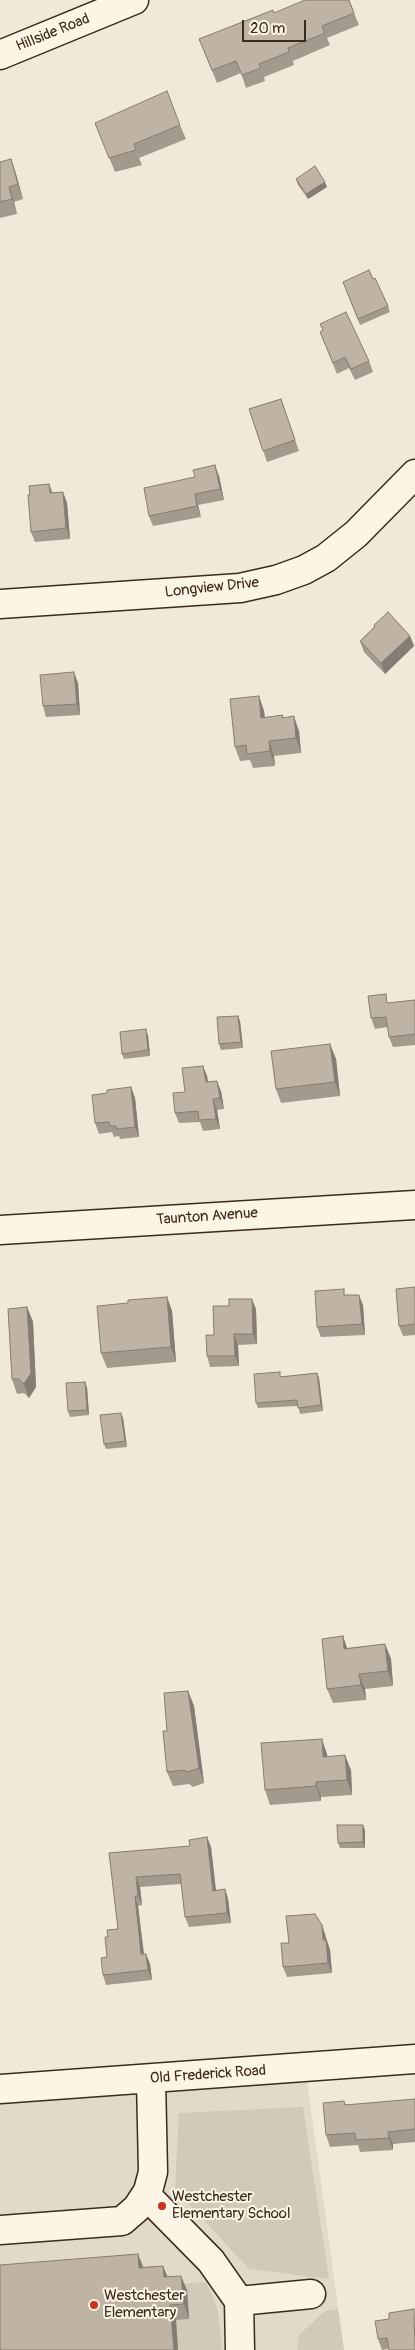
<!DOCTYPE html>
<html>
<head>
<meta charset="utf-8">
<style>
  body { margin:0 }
  #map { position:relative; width:415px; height:2350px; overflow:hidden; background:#f0e9d9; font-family:Pangolin,sans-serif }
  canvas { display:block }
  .scale { position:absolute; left:242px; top:20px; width:64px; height:22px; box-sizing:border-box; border:2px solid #3b2a1e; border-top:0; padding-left:6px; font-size:15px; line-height:18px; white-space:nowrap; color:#3b2a1e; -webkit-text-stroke:4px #fcf5e5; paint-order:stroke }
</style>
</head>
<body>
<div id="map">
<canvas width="415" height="2350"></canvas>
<div class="scale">20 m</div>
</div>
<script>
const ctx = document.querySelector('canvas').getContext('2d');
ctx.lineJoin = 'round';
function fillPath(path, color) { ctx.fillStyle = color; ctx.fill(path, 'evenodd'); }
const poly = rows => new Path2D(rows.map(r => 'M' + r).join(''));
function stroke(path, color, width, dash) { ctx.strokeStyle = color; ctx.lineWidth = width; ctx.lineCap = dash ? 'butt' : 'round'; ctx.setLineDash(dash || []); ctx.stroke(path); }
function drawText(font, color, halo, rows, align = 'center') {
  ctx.font = font + ' Pangolin,sans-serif'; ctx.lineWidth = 4; ctx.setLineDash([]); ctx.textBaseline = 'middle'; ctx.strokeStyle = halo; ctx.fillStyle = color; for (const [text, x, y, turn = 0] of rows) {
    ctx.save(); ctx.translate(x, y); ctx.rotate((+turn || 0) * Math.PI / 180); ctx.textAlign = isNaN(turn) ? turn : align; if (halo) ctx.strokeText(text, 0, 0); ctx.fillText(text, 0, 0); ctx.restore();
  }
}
const built = poly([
  [307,2081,344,2350,0,2350,0,2104]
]);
const green = poly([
  [303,2107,329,2279,249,2269,175,2189,179,2113],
  [206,2282,218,2310,222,2350,178,2350,176,2320,189,2319,178,2284],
  [338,2309,344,2350,297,2350,299,2335,325,2311]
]);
const minor = poly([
  [0,55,134,0],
  [0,604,240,588,276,580,304,570,326,558,356,534,415,474],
  [0,1230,415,1205],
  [0,2089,415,2059],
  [146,2195,211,2261,239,2301,240,2350],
  [0,2230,122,2221,137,2208,148,2191,153,2172,151,2079],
  [239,2301,311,2294]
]);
const wall = poly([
  [274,13,354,13,359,25,327,38,330,45,293,61,294,65,264,77,265,81,246,88,241,73,217,83,199,39],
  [95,123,180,125,186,139,139,158,142,165,115,172],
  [11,159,16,174,23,199,14,202,17,214,0,218,0,162],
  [296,179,327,187,308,199,298,185],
  [373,279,388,306,390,312,360,325,343,282],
  [320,324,369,361,373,372,355,380,349,368,337,374,320,332,323,330],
  [281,399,299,451,267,462,249,409],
  [219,476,224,500,198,505,201,517,153,526,149,516],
  [49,484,53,493,63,492,67,503,70,539,35,542,31,532,30,495],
  [374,625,410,636,414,646,385,674,364,652,360,641,374,627],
  [78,683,80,715,46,717,43,706],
  [259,696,264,711,265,717,283,717,299,731,301,753,274,756,275,766,253,768,250,760,240,761,235,747],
  [415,1000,415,1045,393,1047,389,1037,388,1027,375,1029,371,1018],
  [238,1016,240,1021,243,1048,221,1050,219,1044],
  [148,1035,150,1056,124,1059,122,1054],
  [330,1044,336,1059,340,1096,281,1103,276,1089],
  [203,1066,207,1076,208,1082,221,1091,224,1109,217,1110,220,1129,203,1131,200,1122,179,1123,175,1113,185,1092],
  [131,1087,135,1098,139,1137,120,1139,119,1136,114,1137,112,1132,99,1134,95,1123,107,1093],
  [415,1287,415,1335,403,1336,399,1326],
  [346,1295,363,1305,365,1335,321,1337,317,1327],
  [167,1297,172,1311,176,1362,107,1368,101,1353,128,1303],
  [27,1307,33,1322,36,1387,29,1398,24,1393,17,1394,12,1379],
  [256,1309,257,1344,238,1345,239,1366,210,1367,207,1356,214,1335],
  [317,1373,319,1378,323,1411,300,1414,298,1406,258,1408,256,1403,281,1377],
  [87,1387,89,1415,70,1417,68,1411],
  [123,1418,127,1447,106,1449,104,1444],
  [343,1636,347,1648,385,1644,391,1659,393,1686,365,1689,366,1700,333,1703,327,1689],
  [188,1691,194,1706,204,1783,193,1787,189,1784,173,1786,167,1772,167,1731],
  [327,1754,327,1756,351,1770,352,1795,321,1797,321,1801,270,1805,265,1790],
  [365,1830,365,1848,340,1848,338,1843],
  [207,1837,211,1847,216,1890,225,1889,228,1899,231,1923,189,1927,185,1917,181,1884,140,1887,142,1905,138,1906,144,1954,146,1954,150,1964,152,1980,106,1985,103,1975,107,1957,108,1937,118,1929,109,1853,190,1846],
  [322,1925,330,1950,332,1973,287,1977,283,1967,289,1943],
  [415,2099,415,2142,393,2144,393,2150,360,2152,358,2145,330,2147,326,2135,344,2101,346,2105],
  [138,2254,143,2267,163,2266,167,2277,187,2290,189,2319,176,2320,178,2350,0,2350],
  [389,2319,388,2349,382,2350,378,2339]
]);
const shadedWall = poly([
  [11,159,16,174,23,199,18,184],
  [325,182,327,187,308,199,306,194],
  [9,187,14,202,17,214,12,199],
  [215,465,219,476,224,500,220,489],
  [63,492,67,503,70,539,66,528],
  [195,494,198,505,201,517,197,506],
  [410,636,414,646,385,674,381,663],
  [74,672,78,683,80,715,77,704],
  [259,696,264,711,266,732,261,718],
  [294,716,299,731,301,753,296,738],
  [269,741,274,756,275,766,270,751],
  [238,1016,240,1021,243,1048,241,1042],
  [146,1029,148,1035,150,1056,148,1050],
  [330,1044,336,1059,340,1096,335,1082],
  [203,1066,207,1076,210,1093,206,1082],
  [217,1081,221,1091,224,1109,220,1098],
  [131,1087,135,1098,139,1137,135,1127],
  [213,1099,217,1110,220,1129,216,1119],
  [359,1295,363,1305,365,1335,362,1324],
  [167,1297,172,1311,176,1362,171,1347],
  [252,1299,256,1309,257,1344,253,1334],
  [27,1307,33,1322,36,1387,29,1398,24,1384],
  [234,1334,238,1345,239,1366,235,1356],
  [317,1373,319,1378,323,1411,321,1405],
  [85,1382,87,1387,89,1415,87,1410],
  [121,1413,123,1418,127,1447,125,1441],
  [343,1636,348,1651,344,1649],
  [385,1644,391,1659,393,1686,388,1671],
  [359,1674,365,1689,366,1700,361,1685],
  [188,1691,194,1706,204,1783,199,1768],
  [322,1739,327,1754,328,1771,323,1757],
  [345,1755,351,1770,352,1795,347,1780],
  [316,1782,321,1797,321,1801,316,1786],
  [363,1825,365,1830,365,1848,363,1842],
  [207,1837,211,1847,217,1901,213,1891],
  [136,1877,140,1887,142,1905,138,1896],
  [225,1889,228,1899,231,1923,227,1913],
  [135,1896,138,1906,145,1964,141,1954],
  [322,1925,330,1950,332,1973,328,1963,323,1940],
  [146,1954,150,1964,152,1980,148,1970],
  [388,2132,393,2144,393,2150,389,2138],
  [138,2254,144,2269,139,2268],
  [163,2266,169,2280,164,2277],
  [181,2276,187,2290,189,2319,184,2304],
  [170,2305,176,2320,178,2350,174,2350]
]);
const building = poly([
  [305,0,349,0,354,13,322,26,325,33,288,48,289,52,259,64,261,68,242,75,236,61,212,70,199,39,273,10,274,13,305,0],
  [167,91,180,125,134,144,136,150,109,158,95,123,167,91],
  [11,159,18,184,9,187,12,199,0,202,0,162,11,159],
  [315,166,325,182,306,194,296,179,315,166],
  [369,270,373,279,375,278,388,306,358,319,343,282,369,270],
  [346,312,369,361,351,369,345,357,333,363,320,332,323,330,320,324,346,312],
  [281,399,295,440,263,451,249,409,281,399],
  [215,465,220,489,195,494,197,506,149,516,144,488,195,477,193,470,215,465],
  [49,484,50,493,63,492,66,528,31,532,28,495,30,495,29,486,49,484],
  [388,612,410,636,381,663,360,641,375,627,374,625,388,612],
  [74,672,77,704,43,706,40,675,74,672],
  [259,696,261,718,283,715,282,718,294,716,296,738,269,741,270,751,247,754,246,745,235,747,230,699,259,696],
  [386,994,387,1003,415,1000,415,1034,389,1037,386,1017,371,1018,368,996,386,994],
  [238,1016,241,1042,219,1044,217,1017,238,1016],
  [146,1029,148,1050,122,1054,120,1032,146,1029],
  [330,1044,335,1082,276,1089,271,1051,330,1044],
  [203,1066,206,1082,217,1081,220,1098,213,1099,216,1119,199,1120,198,1111,175,1113,173,1093,185,1092,182,1068,203,1066],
  [131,1087,135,1127,116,1129,116,1126,110,1126,109,1122,95,1123,92,1095,107,1093,107,1090,131,1087],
  [415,1287,415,1324,399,1326,396,1289,415,1287],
  [344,1289,344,1295,359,1295,362,1324,317,1327,315,1291,344,1289],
  [167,1297,171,1347,101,1353,97,1306,128,1303,128,1300,167,1297],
  [229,1299,252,1299,253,1334,234,1334,235,1356,207,1356,206,1335,214,1335,213,1306,229,1306,229,1299],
  [27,1307,31,1373,24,1384,19,1379,12,1379,8,1309,27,1307],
  [280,1372,280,1377,317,1373,321,1405,298,1408,297,1400,256,1403,254,1374,280,1372],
  [85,1382,87,1410,68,1411,66,1383,85,1382],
  [121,1413,125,1441,104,1444,100,1415,121,1413],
  [343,1636,344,1649,385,1644,388,1671,359,1674,361,1685,327,1689,322,1639,343,1636],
  [188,1691,199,1768,188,1772,184,1770,167,1772,163,1731,167,1731,164,1693,188,1691],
  [322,1739,323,1757,345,1755,347,1780,316,1782,316,1786,265,1790,261,1743,322,1739],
  [337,1825,363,1825,363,1842,338,1843,337,1825],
  [207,1837,213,1891,225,1889,227,1913,185,1917,180,1874,136,1877,138,1896,135,1896,141,1954,146,1954,148,1970,103,1975,101,1958,107,1957,105,1937,108,1937,107,1930,118,1929,109,1853,190,1846,189,1840,207,1837],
  [315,1914,322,1925,323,1940,326,1940,328,1963,283,1967,281,1943,289,1943,286,1916,315,1914],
  [415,2099,415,2129,388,2132,389,2138,356,2140,355,2133,326,2135,323,2103,344,2101,345,2105,415,2099],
  [138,2254,139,2268,163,2266,164,2277,181,2276,184,2304,170,2305,174,2350,0,2350,0,2265,138,2254],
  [414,2309,415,2350,389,2350,387,2338,378,2339,375,2321,389,2319,389,2313,414,2309]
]);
const markers = [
  [162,2206,5,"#c8321e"],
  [94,2305,5,"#c8321e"]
];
const streetNames = [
  ["Hillside Road",53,33,-22],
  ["Longview Drive",212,588,-6],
  ["Taunton Avenue",207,1217,-4],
  ["Old Frederick Road",208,2075,-4]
];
const poiNames = [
  ["Westchester",172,2197],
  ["Elementary School",172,2214],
  ["Westchester",104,2296],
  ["Elementary",104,2313]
];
fillPath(built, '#e1d9c9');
fillPath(green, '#d2c9ba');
stroke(minor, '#3b2a1e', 31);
stroke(minor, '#fcf5e5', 28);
fillPath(wall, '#a39a8d');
fillPath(shadedWall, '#857d73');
fillPath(building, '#beb3a4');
stroke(building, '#857d73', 1);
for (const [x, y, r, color] of markers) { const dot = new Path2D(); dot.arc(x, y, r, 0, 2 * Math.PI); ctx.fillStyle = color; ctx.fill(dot); stroke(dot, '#fcf5e5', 2); }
drawText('15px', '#3b2a1e', '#fcf5e5', streetNames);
drawText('15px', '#3b2a1e', '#fcf5e5', poiNames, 'left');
</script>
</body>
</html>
